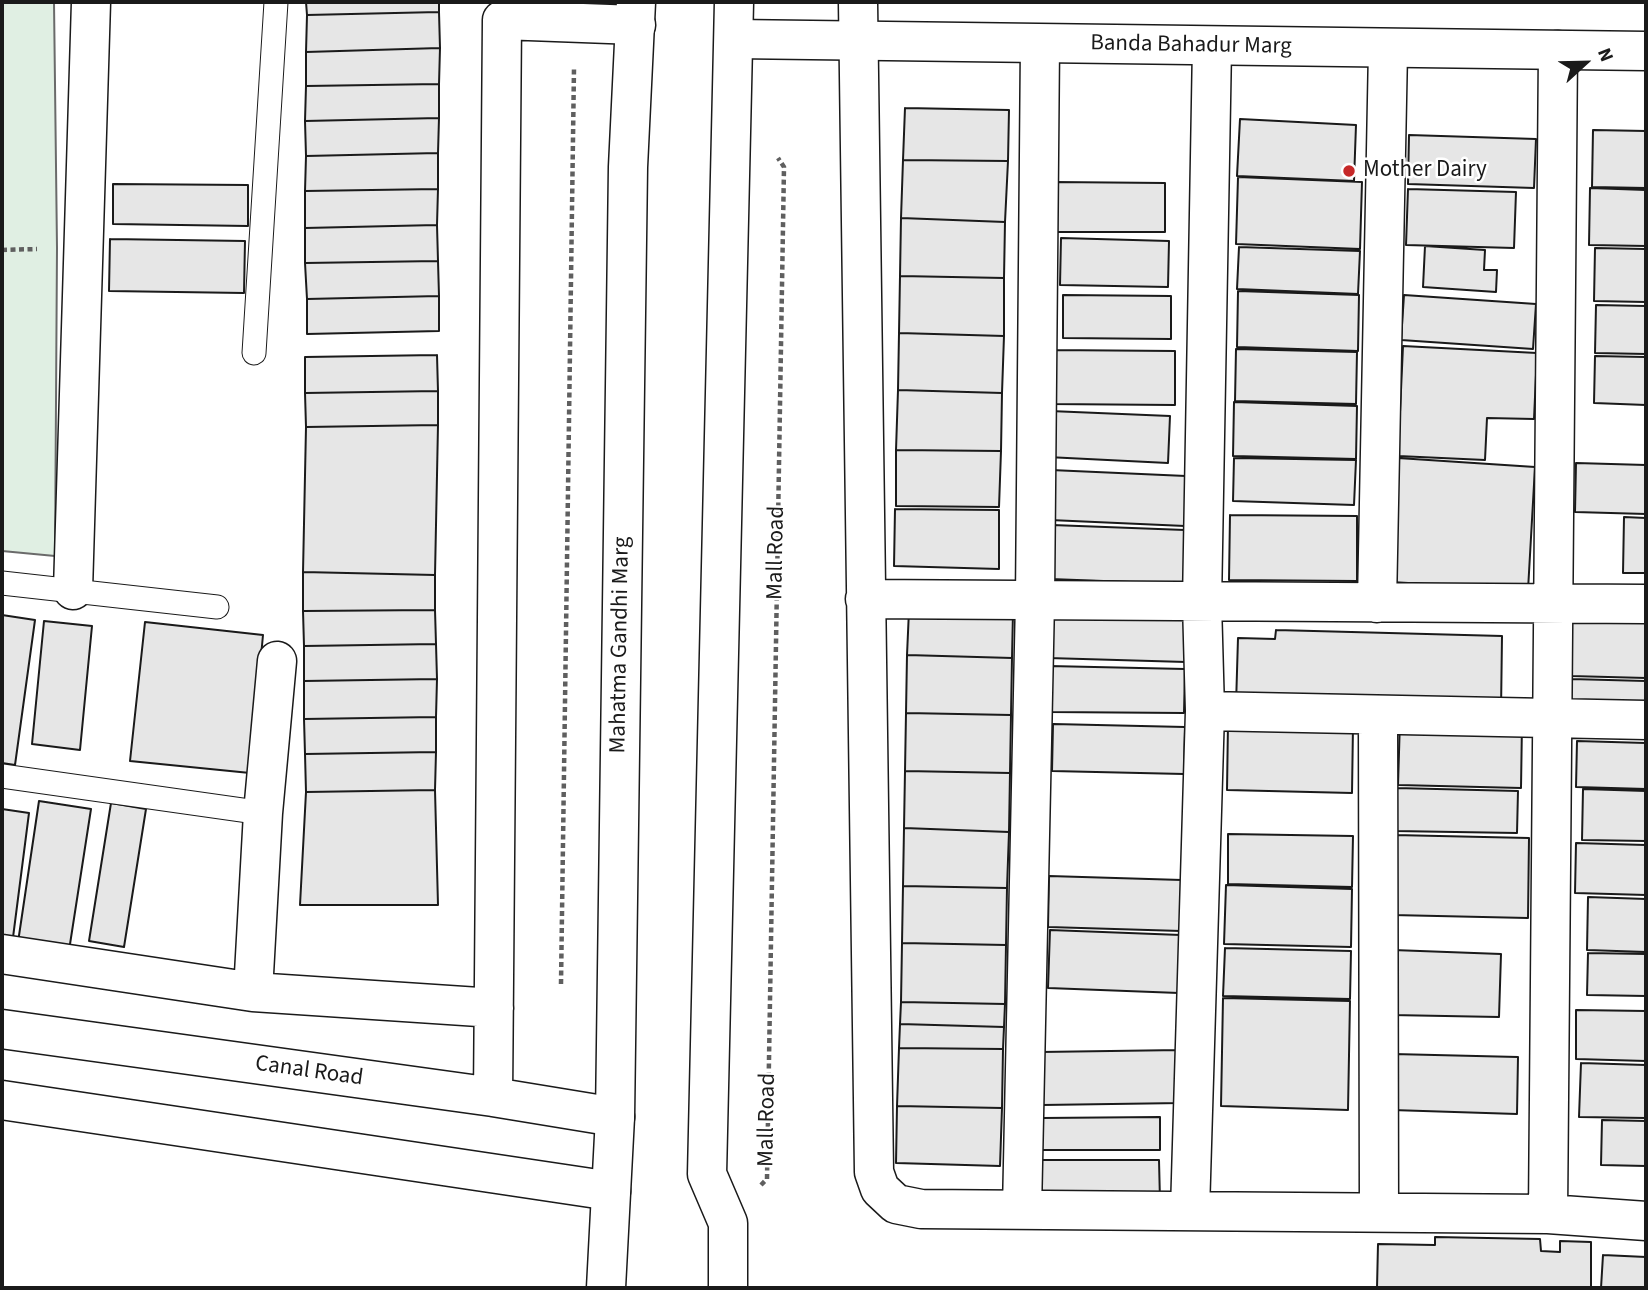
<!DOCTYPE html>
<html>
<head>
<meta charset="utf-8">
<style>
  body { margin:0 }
  #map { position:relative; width:1648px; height:1290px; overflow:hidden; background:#fff; font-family:"Source Sans 3",sans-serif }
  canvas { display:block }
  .frame { position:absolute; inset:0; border:4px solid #1a1a1a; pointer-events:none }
  .north { position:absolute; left:1550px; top:28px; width:70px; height:70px; -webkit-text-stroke:5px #fff; paint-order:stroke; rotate:68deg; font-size:19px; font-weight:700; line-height:28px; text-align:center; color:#1a1a1a }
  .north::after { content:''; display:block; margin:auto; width:24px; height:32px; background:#1a1a1a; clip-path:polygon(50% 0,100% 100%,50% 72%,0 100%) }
</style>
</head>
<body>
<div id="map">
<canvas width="1648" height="1290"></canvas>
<div class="frame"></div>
<div class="north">N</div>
</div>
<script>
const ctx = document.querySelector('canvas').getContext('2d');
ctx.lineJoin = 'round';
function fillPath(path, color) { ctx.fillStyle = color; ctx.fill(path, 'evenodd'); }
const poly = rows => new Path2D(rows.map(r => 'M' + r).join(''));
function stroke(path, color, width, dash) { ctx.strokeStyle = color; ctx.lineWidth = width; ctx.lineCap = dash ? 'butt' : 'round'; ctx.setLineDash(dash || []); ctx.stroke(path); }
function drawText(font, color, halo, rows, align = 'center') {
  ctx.font = font + ' "Source Sans 3",sans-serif'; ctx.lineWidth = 5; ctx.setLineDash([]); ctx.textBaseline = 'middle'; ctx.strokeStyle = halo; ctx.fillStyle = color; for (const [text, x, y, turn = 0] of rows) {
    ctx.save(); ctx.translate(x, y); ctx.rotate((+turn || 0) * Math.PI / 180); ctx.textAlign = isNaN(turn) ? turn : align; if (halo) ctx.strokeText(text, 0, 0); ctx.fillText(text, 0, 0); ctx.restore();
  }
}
const green = poly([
  [2,2,54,2,57,248,55,556,2,551,2,2]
]);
const building = poly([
  [306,2,439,2,439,12,307,15,306,2],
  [439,12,440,48,306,52,307,15,439,12],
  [440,48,439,84,306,86,306,52,440,48],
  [439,84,439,118,305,121,306,86,439,84],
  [905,108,1009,110,1008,161,903,160,905,108],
  [439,118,438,153,306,156,305,121,439,118],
  [1240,119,1356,125,1354,181,1237,176,1240,119],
  [1593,130,1646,131,1646,188,1592,187,1593,130],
  [1409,135,1536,139,1534,188,1408,184,1409,135],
  [438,153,438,189,305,191,306,156,438,153],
  [903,160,1008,161,1005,222,901,218,903,160],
  [1238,177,1362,182,1360,249,1236,244,1238,177],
  [1054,182,1165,183,1165,232,1054,232,1054,182],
  [113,184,248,185,248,226,113,224,113,184],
  [1590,188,1646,190,1646,246,1589,245,1590,188],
  [438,189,437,225,305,228,305,191,438,189],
  [1408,189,1516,192,1514,248,1406,245,1408,189],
  [901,218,1005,222,1004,278,900,276,901,218],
  [437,225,438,261,305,263,305,228,437,225],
  [1061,238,1169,241,1168,287,1060,285,1061,238],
  [110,239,245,241,244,293,109,291,110,239],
  [1425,246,1485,250,1484,270,1497,270,1496,292,1423,287,1425,246],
  [1239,247,1360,251,1358,294,1237,289,1239,247],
  [1595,248,1646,249,1646,302,1594,301,1595,248],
  [438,261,439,296,307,299,305,263,438,261],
  [900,276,1004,278,1004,336,899,333,900,276],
  [1238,291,1359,295,1358,351,1237,347,1238,291],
  [1063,295,1171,296,1171,339,1063,338,1063,295],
  [1404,295,1536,304,1533,349,1401,340,1404,295],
  [439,296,439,331,307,334,307,299,439,296],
  [1596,305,1646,306,1646,354,1595,353,1596,305],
  [899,333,1004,336,1002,393,898,390,899,333],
  [1403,346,1537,353,1534,419,1487,418,1485,460,1398,456,1403,346],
  [1236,349,1357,352,1356,404,1235,401,1236,349],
  [1049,350,1175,351,1175,405,1048,404,1049,350],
  [437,355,438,391,305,393,305,357,437,355],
  [1595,356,1646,357,1646,405,1594,403,1595,356],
  [898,390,1002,393,1001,451,896,450,898,390],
  [438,391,438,425,306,427,305,393,438,391],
  [1234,402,1357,406,1356,459,1233,456,1234,402],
  [1050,411,1170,416,1168,463,1047,457,1050,411],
  [438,425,435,575,303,572,306,427,438,425],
  [896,450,1001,451,999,507,896,506,896,450],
  [1234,458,1356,460,1354,505,1233,501,1234,458],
  [1398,458,1535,467,1528,590,1391,582,1398,458],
  [1576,463,1646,465,1646,514,1575,512,1576,463],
  [1051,470,1186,476,1185,526,1050,520,1051,470],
  [895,509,999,510,999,569,894,566,895,509],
  [1230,515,1357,516,1357,581,1229,580,1230,515],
  [1624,517,1646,518,1646,573,1623,573,1624,517],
  [1052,525,1185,530,1184,584,1050,579,1052,525],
  [303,572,435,575,435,610,303,611,303,572],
  [1050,607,1184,613,1186,662,1048,658,1050,607],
  [435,610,436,644,304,646,303,611,435,610],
  [909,610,1013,612,1012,658,907,655,909,610],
  [2,615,35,620,15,765,2,763,2,615],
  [44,621,92,626,80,750,32,744,44,621],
  [1571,621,1646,623,1646,678,1570,676,1571,621],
  [145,622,263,635,250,773,130,761,145,622],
  [1276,630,1502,636,1501,711,1236,705,1238,638,1275,639,1276,630],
  [436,644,437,679,304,681,304,646,436,644],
  [907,655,1012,658,1011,715,906,713,907,655],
  [1049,666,1185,669,1184,713,1049,712,1049,666],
  [437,679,436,717,304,719,304,681,437,679],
  [1571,679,1646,681,1646,716,1570,714,1571,679],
  [906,713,1011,715,1010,773,905,771,906,713],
  [436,717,436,752,305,754,304,719,436,717],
  [1400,720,1522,723,1521,788,1398,785,1400,720],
  [1228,723,1353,726,1352,793,1227,790,1228,723],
  [1053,724,1185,727,1184,774,1052,771,1053,724],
  [1577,741,1646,743,1646,789,1576,787,1577,741],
  [436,752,435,790,306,792,305,754,436,752],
  [905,771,1010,773,1009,832,904,828,905,771],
  [1396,788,1518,791,1517,833,1394,831,1396,788],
  [1583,789,1646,791,1646,841,1582,840,1583,789],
  [435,790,438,905,300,905,306,792,435,790],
  [39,801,91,809,68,957,17,949,39,801],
  [111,803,146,809,124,947,89,941,111,803],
  [2,809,29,813,11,953,2,951,2,809],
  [904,828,1009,832,1007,888,903,886,904,828],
  [1228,834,1353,836,1352,887,1228,884,1228,834],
  [1394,835,1529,838,1528,918,1392,915,1394,835],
  [1576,843,1646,845,1646,895,1575,893,1576,843],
  [1049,876,1182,880,1181,931,1048,927,1049,876],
  [1226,885,1352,889,1351,947,1224,944,1226,885],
  [903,886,1007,888,1006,945,902,943,903,886],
  [1588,897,1646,899,1646,952,1587,950,1588,897],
  [1050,930,1181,935,1179,993,1048,988,1050,930],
  [902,943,1006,945,1005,1004,901,1002,902,943],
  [1225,948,1351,951,1350,999,1223,996,1225,948],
  [1393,950,1501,954,1499,1017,1391,1015,1393,950],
  [1588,953,1646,954,1646,996,1587,995,1588,953],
  [1223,998,1350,1001,1348,1110,1221,1106,1223,998],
  [901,1002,1005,1004,1004,1027,900,1024,901,1002],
  [1576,1010,1646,1011,1646,1061,1576,1059,1576,1010],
  [900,1024,1004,1027,1003,1049,899,1048,900,1024],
  [899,1048,1003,1049,1002,1108,897,1106,899,1048],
  [1181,1050,1182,1103,1042,1105,1040,1052,1181,1050],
  [1393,1054,1518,1057,1517,1114,1392,1110,1393,1054],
  [1581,1063,1646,1065,1646,1118,1579,1117,1581,1063],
  [897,1106,1002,1108,1000,1166,896,1163,897,1106],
  [1160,1117,1160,1150,1042,1150,1042,1118,1160,1117],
  [1602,1120,1646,1121,1646,1166,1601,1165,1602,1120],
  [1040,1160,1159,1160,1160,1201,1040,1202,1040,1160],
  [1435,1237,1540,1239,1541,1251,1560,1252,1560,1241,1591,1242,1591,1288,1377,1288,1378,1244,1435,1245,1435,1237],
  [1603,1255,1646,1257,1646,1288,1601,1288,1603,1255]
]);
const path = poly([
  [2,250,37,249],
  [561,984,574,68],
  [761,1185,767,1179,784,167,778,158]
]);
const lane = poly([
  [254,353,276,2],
  [2,583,217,607],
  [2,776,263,813]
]);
const street = poly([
  [858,2,874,1172,880,1189,896,1204,921,1209,1548,1214,1646,1221],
  [73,590,91,2],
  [865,599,1646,604],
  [1377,603,1388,50],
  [1205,711,1646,720],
  [1378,715,1379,1212],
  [2,954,253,992,494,1008],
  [253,992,263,813,277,661],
  [2,1029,493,1097,615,1117],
  [493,1097,502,20,636,25],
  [2,1100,611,1191],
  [1022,1210,1035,600,1040,44],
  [1190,1211,1205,711,1202,603,1212,46],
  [1548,1214,1558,50]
]);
const secondary = poly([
  [735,39,1646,51]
]);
const primary = poly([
  [606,1288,615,1117,628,167,636,2],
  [728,1288,728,1223,707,1174,734,2]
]);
const markers = [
  [1349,171,7,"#c62828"]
];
const streetNames = [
  ["Banda Bahadur Marg",1191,46,1],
  ["Mall Road",777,553,-89],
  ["Mahatma Gandhi Marg",621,645,-89],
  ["Canal Road",309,1072,8],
  ["Mall Road",768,1120,-89]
];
const poiNames = [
  ["Mother Dairy",1363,171]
];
fillPath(green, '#e0efe3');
stroke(green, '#6a6a6a', 2);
fillPath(building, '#e6e6e6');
stroke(building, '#1a1a1a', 2);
stroke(lane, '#1a1a1a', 25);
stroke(street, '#1a1a1a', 41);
stroke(secondary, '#1a1a1a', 41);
stroke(primary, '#1a1a1a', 41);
stroke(path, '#5f5f5f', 4.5, [5, 3.5]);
stroke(lane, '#fff', 23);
stroke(street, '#fff', 38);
stroke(secondary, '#fff', 38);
stroke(primary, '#fff', 38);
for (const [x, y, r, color] of markers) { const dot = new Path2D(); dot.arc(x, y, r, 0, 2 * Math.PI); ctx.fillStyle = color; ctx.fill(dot); stroke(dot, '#fff', 2.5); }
drawText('23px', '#1a1a1a', '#fff', streetNames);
drawText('23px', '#1a1a1a', '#fff', poiNames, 'left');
</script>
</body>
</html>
